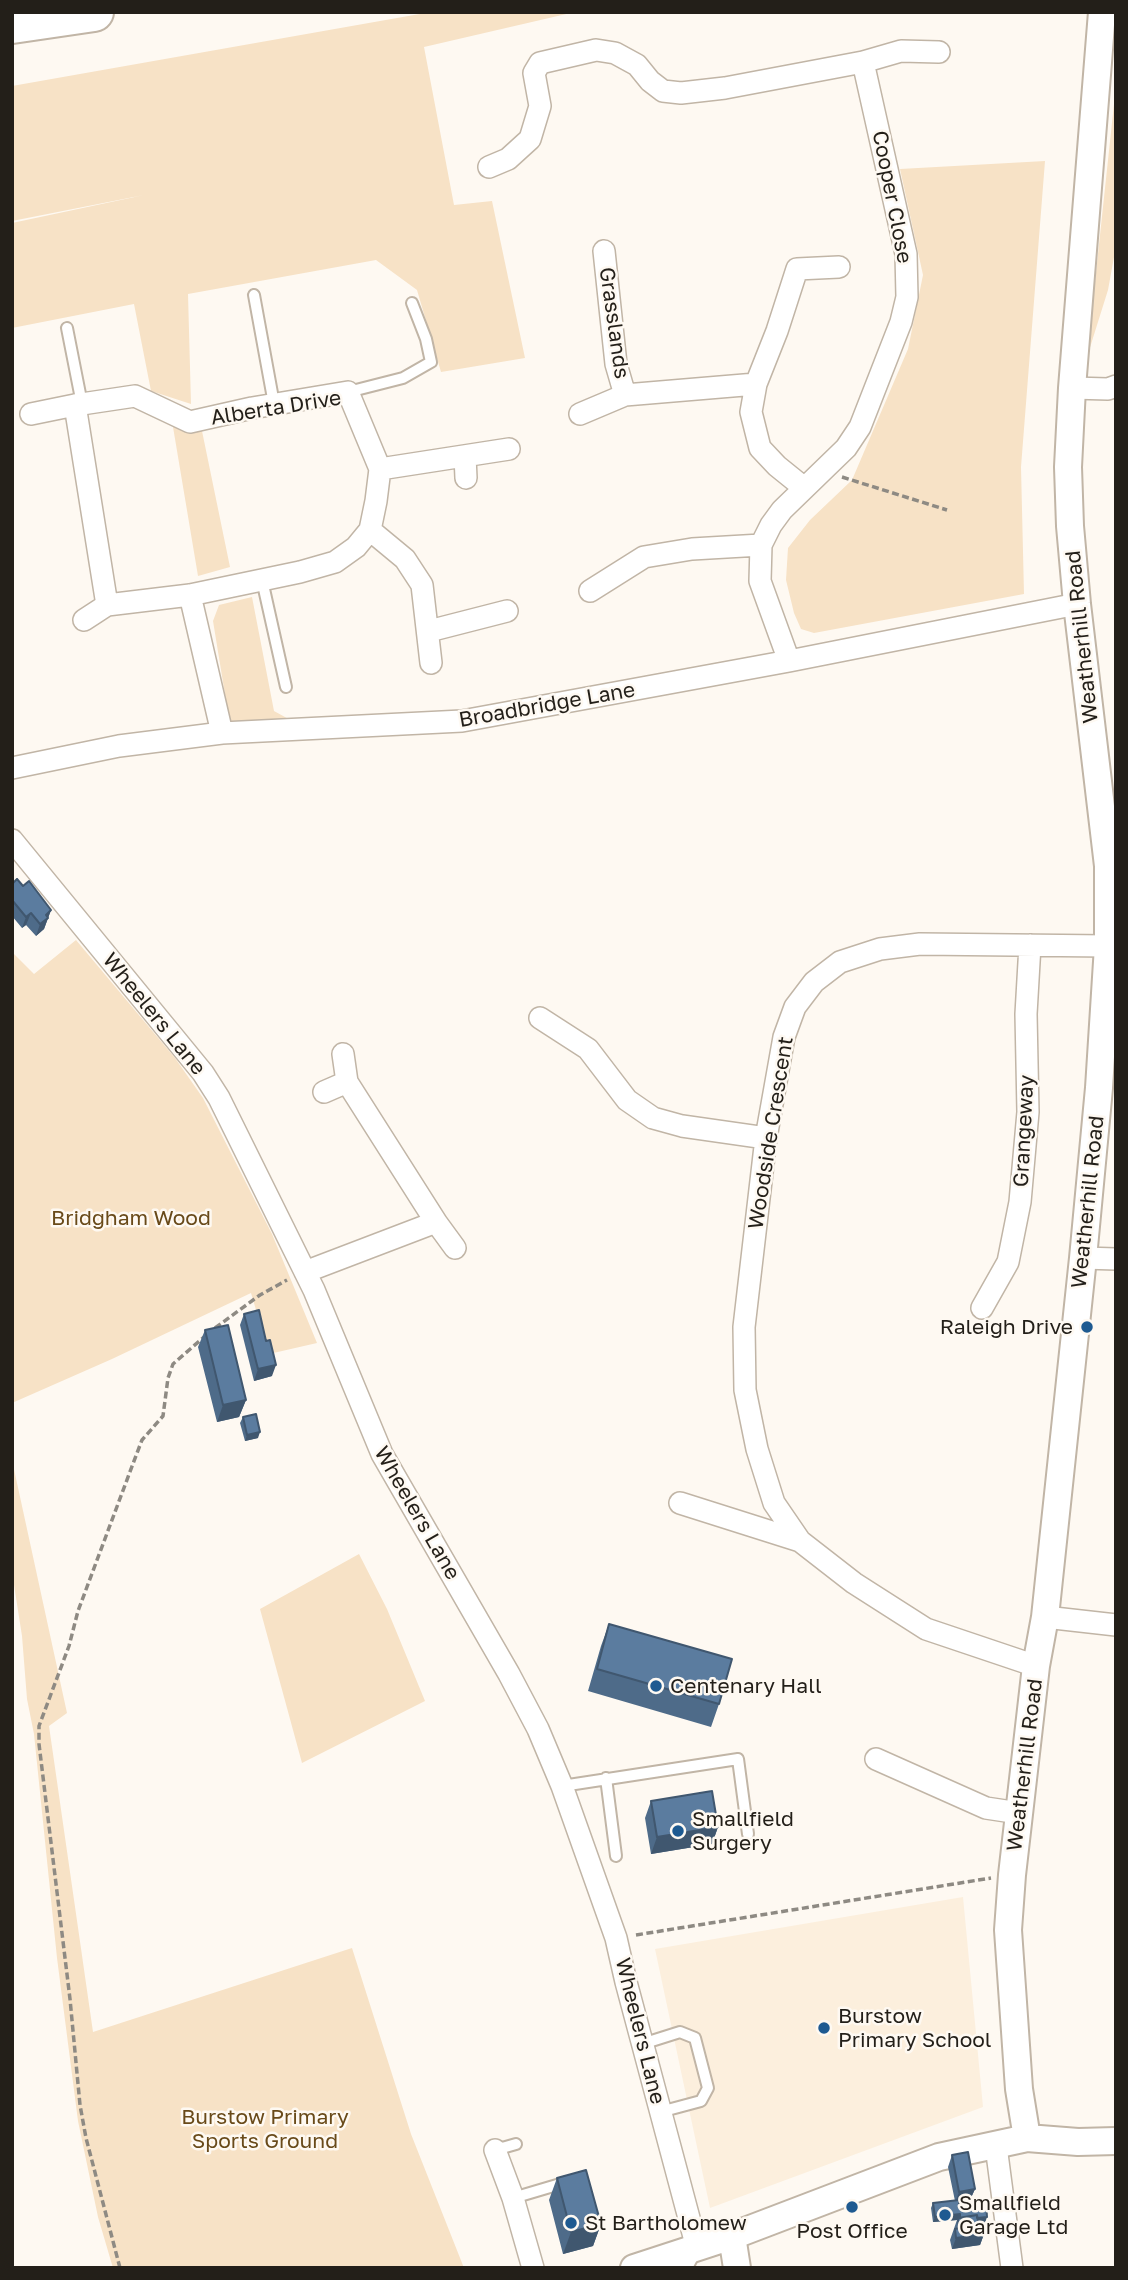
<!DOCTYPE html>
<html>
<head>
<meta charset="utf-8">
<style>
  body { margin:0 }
  #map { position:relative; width:1128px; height:2280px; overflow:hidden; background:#fef9f2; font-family:"Golos Text",sans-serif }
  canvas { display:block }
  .frame { position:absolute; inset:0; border:14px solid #231f19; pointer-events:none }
</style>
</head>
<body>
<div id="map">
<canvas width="1128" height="2280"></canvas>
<div class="frame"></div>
</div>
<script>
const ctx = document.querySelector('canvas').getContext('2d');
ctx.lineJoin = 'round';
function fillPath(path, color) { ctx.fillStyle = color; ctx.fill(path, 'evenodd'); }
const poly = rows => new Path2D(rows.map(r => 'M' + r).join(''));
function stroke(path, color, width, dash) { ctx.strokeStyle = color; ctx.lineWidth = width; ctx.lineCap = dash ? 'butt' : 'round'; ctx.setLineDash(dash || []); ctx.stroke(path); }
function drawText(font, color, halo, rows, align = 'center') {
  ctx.font = font + ' "Golos Text",sans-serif'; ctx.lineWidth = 5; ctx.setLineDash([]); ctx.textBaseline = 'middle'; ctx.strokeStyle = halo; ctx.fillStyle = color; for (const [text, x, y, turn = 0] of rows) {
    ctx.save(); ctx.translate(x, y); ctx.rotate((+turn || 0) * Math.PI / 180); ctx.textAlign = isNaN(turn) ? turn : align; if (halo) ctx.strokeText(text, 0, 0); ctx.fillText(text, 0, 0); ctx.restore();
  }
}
const built = poly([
  [963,1897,983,2107,710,2208,655,1949]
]);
const green = poly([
  [431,12,575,12,424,47,454,205,492,201,525,358,441,372,417,290,376,260,188,294,191,404,151,391,134,304,12,328,12,223,144,195,12,221,12,86],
  [1116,85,1116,246,1108,290,1087,357],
  [1045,161,1021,467,1024,594,814,633,801,629,794,613,786,580,788,548,810,520,852,480,908,349,923,275,900,169],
  [172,421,202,431,230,567,198,576],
  [252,597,274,711,305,728,230,725,213,621,219,605],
  [76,940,175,1058,203,1098,272,1234,317,1343,269,1354,251,1293,112,1359,12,1403,12,952,34,974],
  [12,1460,67,1713,49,1726,93,2032,352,1948,411,2134,464,2268,113,2268,98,2217,78,2121,57,1958,34,1734,27,1699,22,1636,12,1572],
  [359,1554,387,1609,425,1701,302,1763,260,1609]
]);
const path = poly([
  [842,477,947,510],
  [215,1328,260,1295,287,1280],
  [636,1935,991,1878],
  [120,2268,86,2138,80,2105,70,1999,39,1744,39,1726,69,1646,78,1611,137,1453,142,1440,163,1416,168,1378,173,1364,204,1337]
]);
const service = poly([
  [254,295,274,404],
  [67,328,82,404],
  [348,392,403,378,431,362,426,339,412,303],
  [262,580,286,687],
  [606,1778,616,1856],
  [562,1786,738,1759,748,1834],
  [642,2044,680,2032,695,2038,708,2088,701,2101,660,2112],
  [495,2150,516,2144],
  [513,2198,567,2182],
  [682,2268,688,2266,696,2251]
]);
const minor = poly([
  [489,167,508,159,530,139,540,106,534,73,540,63,596,50,615,53,637,65,650,81,663,91,681,93,725,88,863,62,901,51,939,52],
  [604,251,616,364,625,395],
  [1072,388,1108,389,1116,386],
  [31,414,75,405],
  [580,414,625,395,756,384],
  [465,456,466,478],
  [380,469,509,449],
  [803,487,777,466,760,448,751,412,756,384,777,331,797,269,839,267],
  [370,530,405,559,422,585,431,663],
  [590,591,644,557,692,549,761,545],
  [190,595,222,733],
  [84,620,107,605,190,595,300,572,335,562,356,547,370,530,376,501,380,469,348,392,252,408,190,422,135,396,75,405,107,605],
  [429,631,507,611],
  [789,661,760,581,761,545,771,525,782,510,846,448,860,427,901,322,907,297,906,254,863,62],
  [12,768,119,746,222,733,462,721,789,661,1077,604],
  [12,840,203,1073,219,1098,314,1290,382,1454,509,1674,538,1729,562,1786,616,1938,626,1982,697,2248],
  [540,1018,588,1049,627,1100,653,1118,682,1126,766,1138],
  [343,1054,347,1082],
  [436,1222,455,1248],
  [1083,1258,1116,1259],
  [305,1272,436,1222,347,1082,324,1092],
  [982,1308,1008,1262,1020,1202,1028,1112,1026,1014,1030,945],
  [680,1503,800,1541],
  [1045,1617,1116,1625],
  [1036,1666,926,1629,854,1583,800,1541,774,1503,757,1449,745,1390,744,1327,766,1138,784,1037,795,1007,814,982,840,962,880,949,920,944,1108,946],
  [876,1759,986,1808,1019,1813],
  [996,2146,1012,2268],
  [495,2150,513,2198,533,2268]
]);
const tertiary = poly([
  [1027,2138,1019,2089,1008,1930,1012,1875,1036,1666,1045,1617,1083,1258,1099,1088,1108,946,1108,866,1077,604,1070,526,1068,467,1072,388,1102,12],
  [732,2236,737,2268],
  [634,2268,732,2236,939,2157,1027,2138,1078,2142,1116,2141]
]);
const motorway = poly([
  [12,24,94,12]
]);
const wall = poly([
  [12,884,23,886,51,910,44,929,36,936,26,925,22,928,12,916],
  [244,1314,272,1376,254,1381,240,1325],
  [205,1330,246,1400,239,1417,217,1422,198,1347],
  [243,1417,258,1438,245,1441,240,1423],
  [609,1624,719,1704,711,1727,588,1691,601,1646],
  [651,1801,718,1827,712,1844,651,1854,645,1818],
  [952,2155,975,2189,970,2200,959,2202,959,2205,985,2223,983,2223,984,2234,980,2245,952,2249,950,2240,957,2220,933,2222,931,2208,933,2203,955,2201,948,2167],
  [557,2178,601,2224,593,2246,563,2254,549,2200]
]);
const shadedWall = poly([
  [51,910,44,929,36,936,40,924,46,915],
  [31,913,26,925,22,928,26,917],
  [276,1365,272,1376,254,1381,258,1369],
  [246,1400,239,1417,217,1422,223,1405],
  [260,1432,258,1438,245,1441,247,1435],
  [718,1827,712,1844,651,1854,657,1837],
  [975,2189,970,2200,955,2203,959,2192],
  [960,2214,958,2220,958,2218,957,2220,933,2222,935,2217],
  [987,2217,985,2223,959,2225,961,2220],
  [601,2224,593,2246,563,2254,571,2232],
  [984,2234,980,2245,952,2249,956,2238]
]);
const building = poly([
  [17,879,23,886,29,881,51,910,46,915,48,918,40,924,31,913,26,917,12,900,12,884,17,879],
  [259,1310,266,1341,270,1340,276,1365,258,1369,244,1314,259,1310],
  [228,1325,246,1400,223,1405,205,1330,228,1325],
  [256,1414,260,1432,247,1435,243,1417,256,1414],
  [609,1624,732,1659,719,1704,597,1669,609,1624],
  [712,1791,718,1827,657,1837,651,1801,712,1791],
  [968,2152,975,2189,959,2192,952,2155,968,2152],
  [586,2170,601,2224,571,2232,557,2178,586,2170],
  [959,2200,959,2205,986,2202,987,2217,977,2218,977,2215,960,2218,960,2214,935,2217,933,2203,959,2200],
  [977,2215,978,2221,982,2221,984,2234,956,2238,955,2229,959,2228,958,2218,977,2215]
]);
const markers = [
  [1087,1327,7,"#1e5a91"],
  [656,1686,7,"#1e5a91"],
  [678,1831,7,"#1e5a91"],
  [824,2028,7,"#1e5a91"],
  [852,2207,7,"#1e5a91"],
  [945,2215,7,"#1e5a91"],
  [571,2223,7,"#1e5a91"]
];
const streetNames = [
  ["Cooper Close",892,197,79],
  ["Grasslands",614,323,82],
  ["Alberta Drive",276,408,-9],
  ["Weatherhill Road",1082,637,-96],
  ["Broadbridge Lane",547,705,-10],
  ["Wheelers Lane",154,1014,51],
  ["Grangeway",1024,1131,-87],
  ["Woodside Crescent",771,1133,-81],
  ["Weatherhill Road",1088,1202,-84],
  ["Wheelers Lane",417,1513,60],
  ["Weatherhill Road",1025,1765,-83],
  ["Wheelers Lane",640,2031,76]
];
const parkNames = [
  ["Bridgham Wood",131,1218],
  ["Burstow Primary",265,2117],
  ["Sports Ground",265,2141]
];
const poiNames = [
  ["Raleigh Drive",1073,1327,"right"],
  ["Centenary Hall",670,1686],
  ["Smallfield",692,1819],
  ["Surgery",692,1843],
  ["Burstow",838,2016],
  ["Primary School",838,2040],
  ["Smallfield",959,2203],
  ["Garage Ltd",959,2227],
  ["St Bartholomew",585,2223],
  ["Post Office",852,2231,"center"]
];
fillPath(built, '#fcefdd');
fillPath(green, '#f7e2c6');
stroke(service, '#c1b5a6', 14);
stroke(minor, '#c1b5a6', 24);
stroke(tertiary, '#c1b5a6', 30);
stroke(motorway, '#c1b5a6', 42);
stroke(path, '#8e8a83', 3.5, [7, 3.5]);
stroke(service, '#fff', 10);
stroke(minor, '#fff', 21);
stroke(tertiary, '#fff', 26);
stroke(motorway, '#fff', 38);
fillPath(wall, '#4e6b89');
fillPath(shadedWall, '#40576f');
fillPath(building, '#5b7c9f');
stroke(building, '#40576f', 2);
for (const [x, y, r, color] of markers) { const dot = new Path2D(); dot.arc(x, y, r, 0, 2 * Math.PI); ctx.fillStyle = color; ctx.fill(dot); stroke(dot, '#fef9f2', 2.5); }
drawText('21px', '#231f19', '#fef9f2', streetNames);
drawText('21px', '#694a19', '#fef9f2', parkNames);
drawText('21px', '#231f19', '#fef9f2', poiNames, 'left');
</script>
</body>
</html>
